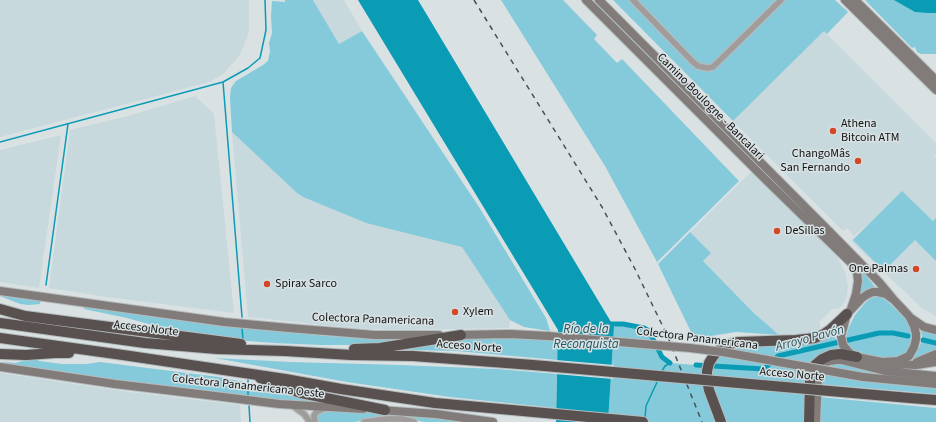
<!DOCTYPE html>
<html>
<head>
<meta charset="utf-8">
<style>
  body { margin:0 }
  canvas { display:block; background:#d9e1e3 }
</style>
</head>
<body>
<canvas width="936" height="422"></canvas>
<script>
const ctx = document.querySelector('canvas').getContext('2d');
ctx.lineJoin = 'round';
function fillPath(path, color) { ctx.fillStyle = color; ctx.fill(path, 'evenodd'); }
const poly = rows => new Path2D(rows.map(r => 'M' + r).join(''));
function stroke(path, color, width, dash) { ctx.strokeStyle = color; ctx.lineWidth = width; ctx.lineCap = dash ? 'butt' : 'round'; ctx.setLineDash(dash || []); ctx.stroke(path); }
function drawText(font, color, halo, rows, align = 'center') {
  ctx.font = font + ' "Source Sans 3",sans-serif'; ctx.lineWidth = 3; ctx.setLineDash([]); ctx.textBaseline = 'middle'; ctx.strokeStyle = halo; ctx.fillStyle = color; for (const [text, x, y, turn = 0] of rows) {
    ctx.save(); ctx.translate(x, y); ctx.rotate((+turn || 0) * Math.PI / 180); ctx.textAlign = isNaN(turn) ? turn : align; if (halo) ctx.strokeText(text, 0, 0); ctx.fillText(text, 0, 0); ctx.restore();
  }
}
const built = poly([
  [0,0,249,0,249,32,240,55,224,73,210,82,0,137],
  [313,0,344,0,362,31,339,44],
  [824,31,936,143,936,154,931,160,936,156,936,316,923,309,851,241,871,221,854,236,847,228,843,231,733,121],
  [195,96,214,114,234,313,106,297,49,288,70,130,128,116],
  [232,132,297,193,303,197,366,223,462,247,510,320,509,328,396,330,352,328,248,317],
  [61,135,39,288,0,282,0,150],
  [753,170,836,254,845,272,848,286,847,295,844,303,840,308,832,309,819,322,821,327,819,329,814,332,809,333,780,335,767,325,703,261,711,253,690,232],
  [0,373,121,391,240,405,241,422,0,422]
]);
const green = poly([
  [285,0,313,0,339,44,362,31,479,207,546,318,550,331,524,327,510,320,462,247,366,223,303,197,297,193,232,132,230,98,231,88,236,81,263,65,268,61,270,51,269,43,272,33,271,16,272,1,285,2],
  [501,0,563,0,597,35,594,39,617,63,622,59,739,181,657,262,605,166],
  [613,0,835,0,848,12,827,34,824,31,733,121],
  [865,0,936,0,936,54,921,54,917,52,915,47,912,48],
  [902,191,933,221,936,218,936,261,915,240,884,271,853,240],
  [810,216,861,269,875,287,875,290,864,294,860,292,861,282],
  [690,232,711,253,703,261,754,313,779,335,736,332,698,338,691,332,658,264],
  [0,295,41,300,40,304,29,305,20,304,0,296],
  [876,297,880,297,886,300,906,319,910,325,913,339,909,351,904,355,894,359,884,359,860,353,852,350,847,344,846,337,849,327,855,315,865,303,871,298],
  [84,307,172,318,327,336,394,339,433,338,384,345,322,345,274,343,210,338,181,333,127,318,84,309],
  [623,324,644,328,649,331,662,357,670,363,696,365,707,371,721,422,608,422,614,327],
  [921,330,936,335,936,352,925,357,912,360,920,346,922,337],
  [832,336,834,336,836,339,839,347,841,351,828,353,807,422,726,422,713,389,711,379,713,365,716,356,727,347,823,340],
  [526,337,558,340,558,360,456,351,381,349,465,338],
  [35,358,39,361,62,364,86,364,100,362,219,377,275,388,349,406,260,399,133,383,2,365,3,362,15,363],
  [215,358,290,362,400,365,497,369,557,374,556,408,450,397,347,382],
  [832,364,842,364,885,375,936,380,936,381,859,373,858,380,936,388,936,394,819,384,826,368],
  [819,397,936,408,936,422,819,422],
  [328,411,396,413,463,422,424,422,410,419,383,417,355,422,317,422,317,416,320,412]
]);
const water = poly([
  [358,0,418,0,614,327,608,422,556,422,558,330],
  [894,0,936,0,936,13,928,13,915,12]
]);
const pier = poly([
  [556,360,614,365,613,379,555,374]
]);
const stream = poly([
  [223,82,242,317],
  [0,142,223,82,248,68,260,58,266,30,265,0],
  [46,285,68,124],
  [242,327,243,340],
  [662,371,665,366,670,363],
  [248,380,248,395],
  [249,406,250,422],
  [645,418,646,406,658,380]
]);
const canal = poly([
  [606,324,623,324,644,328,649,331,662,357,670,363],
  [923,340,936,343],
  [696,365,764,369,778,356,879,333,893,333,908,336]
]);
const street = poly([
  [633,0,693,62,698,66,707,68,713,67,781,0],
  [293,406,304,414,310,422],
  [315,422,314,416,316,412,326,408],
  [364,422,387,419,402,419,414,422]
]);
const secondary = poly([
  [586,0,766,180,852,264,857,272,858,281,856,294,851,309],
  [599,0,828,230,879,282,894,300],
  [845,0,936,90],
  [855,0,936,80],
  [0,291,224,322,289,328,375,335,439,335],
  [911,318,924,327,936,330],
  [456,335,510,334,548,336],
  [882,362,898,361,909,356,914,347,916,339,916,334,914,326,909,316,894,300,886,294,878,292,873,292,868,294,862,298,847,314,841,336,843,345,847,350,851,354,857,357,882,362,893,364,916,365,936,362],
  [917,362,936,354],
  [0,367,115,384,207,395,279,404,363,409],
  [863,377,936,384],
  [380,410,436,414,493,422],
  [816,422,818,376,822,367,825,363,829,361,837,360,842,360,886,371,936,376]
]);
const highway = poly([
  [0,309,25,316,241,344],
  [0,323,145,343,217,349,285,351,351,355,413,356,533,365],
  [0,338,123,355,285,379,341,389,435,403,643,422],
  [354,349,380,348,461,335],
  [0,354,26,355,55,353,69,353],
  [260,378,274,385,301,393,385,410],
  [910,398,936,400],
  [721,422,709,390,707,380,707,371,709,363,714,355,719,350,728,344,739,342,796,340,815,338,824,334,831,329,847,314],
  [809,422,810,381,812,372,815,365,822,359,831,355,840,354,857,357]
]);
const rail = poly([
  [474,0,602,207,635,269,667,335,702,422]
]);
const secondaryBridge = poly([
  [548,336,690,348,723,352,863,377]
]);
const highwayBridge = poly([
  [533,365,910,398]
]);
const markers = [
  [833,131,4,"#d34927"],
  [858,161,4,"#d34927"],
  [777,231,4,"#d34927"],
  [916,269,4,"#d34927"],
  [267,284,4,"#d34927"],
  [455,312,4,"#d34927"]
];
const streetNames = [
  ["Camino Boulogne - Bancalari",710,107,45],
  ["Colectora Panamericana",373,320,2],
  ["Acceso Norte",146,329,7],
  ["Colectora Panamericana",697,339,7],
  ["Acceso Norte",469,347,4],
  ["Acceso Norte",792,375,5],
  ["Colectora Panamericana Oeste",248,387,6]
];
const poiNames = [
  ["Athena",841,124],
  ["Bitcoin ATM",841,138],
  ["ChangoMâs",850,154,"right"],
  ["San Fernando",850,168,"right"],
  ["DeSillas",785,231],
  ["One Palmas",908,269,"right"],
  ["Spirax Sarco",275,284],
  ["Xylem",463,312]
];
const waterNames = [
  ["Río de la",586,330],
  ["Reconquista",586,345],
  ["Arroyo Pavón",810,339,-15]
];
fillPath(built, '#c7d9dd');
fillPath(green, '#85cadb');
fillPath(water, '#0a9bb5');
fillPath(pier, '#d9e1e3');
stroke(stream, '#0a9bb5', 1.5);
stroke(canal, '#0a9bb5', 5);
stroke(street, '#b5bcbe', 8);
stroke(secondary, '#b5bcbe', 10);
stroke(highway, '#b5bcbe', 12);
stroke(street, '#a09c9b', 5.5);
stroke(secondary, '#817c7a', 8);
stroke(highway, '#58514f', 10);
stroke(rail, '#4b4f50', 1.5, [5, 5]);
stroke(secondaryBridge, '#b5bcbe', 10, []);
stroke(highwayBridge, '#b5bcbe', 12, []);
stroke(secondaryBridge, '#817c7a', 8);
stroke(highwayBridge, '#58514f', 10);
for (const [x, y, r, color] of markers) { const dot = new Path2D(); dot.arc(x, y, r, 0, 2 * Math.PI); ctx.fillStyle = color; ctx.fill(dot); stroke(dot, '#d9e1e3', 1.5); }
drawText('12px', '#101213', '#d9e1e3', streetNames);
drawText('12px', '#101213', '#d9e1e3', poiNames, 'left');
drawText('italic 13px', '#245662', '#d9e1e3', waterNames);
</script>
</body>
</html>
